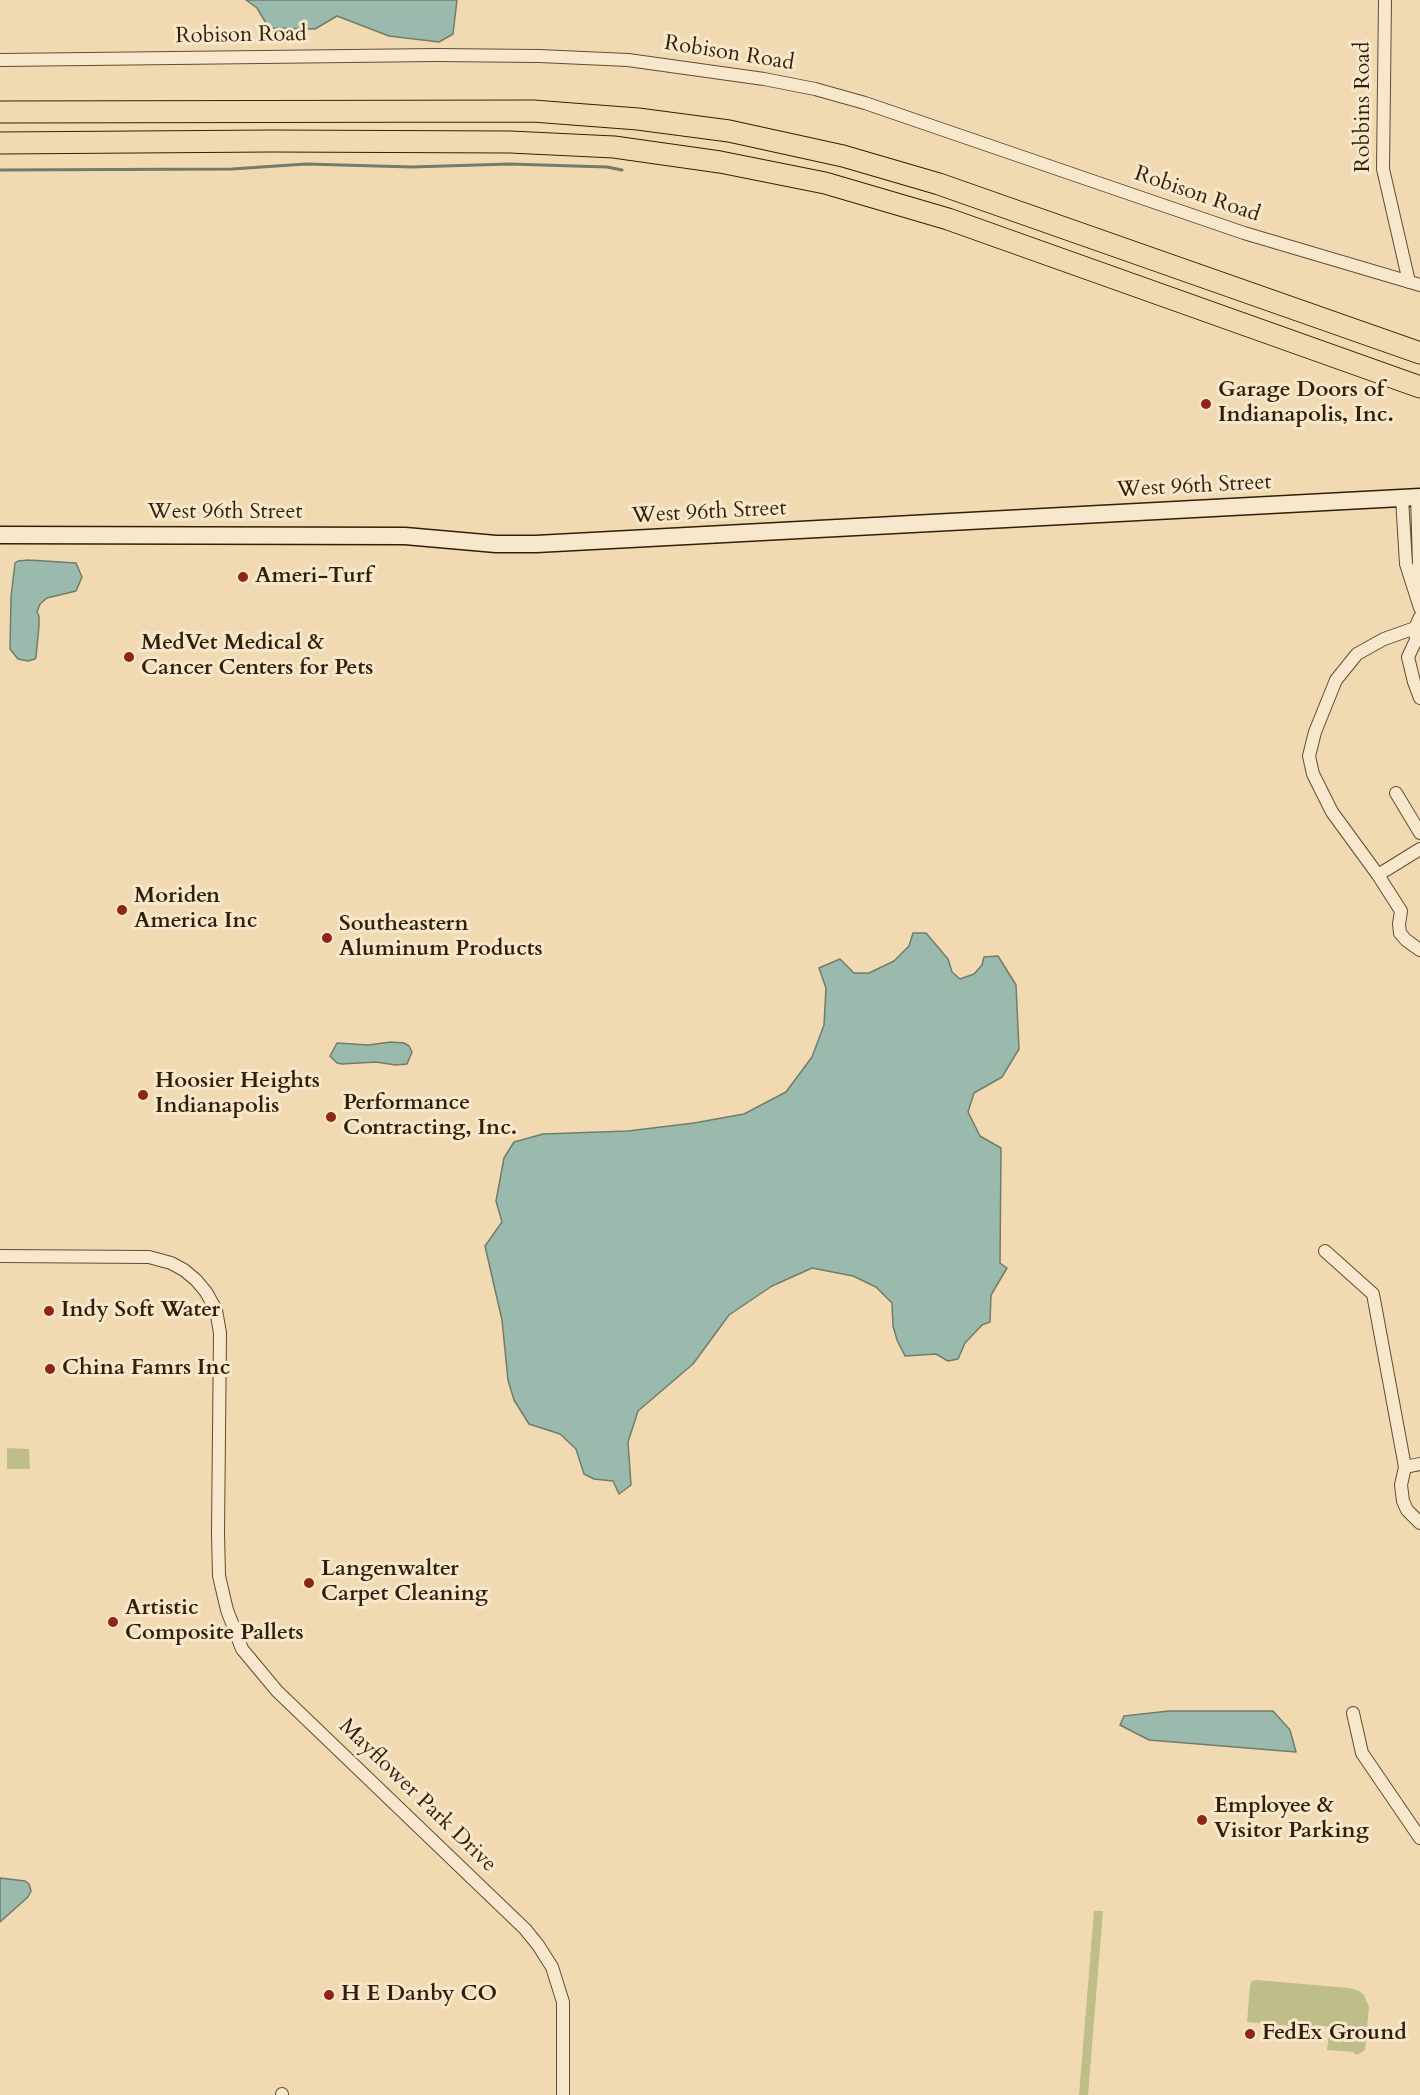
<!DOCTYPE html>
<html>
<head>
<meta charset="utf-8">
<style>
  body { margin:0 }
  canvas { display:block; background:#f1dab2 }
</style>
</head>
<body>
<canvas width="1420" height="2095"></canvas>
<script>
const ctx = document.querySelector('canvas').getContext('2d');
ctx.lineJoin = 'round';
function fillPath(path, color) { ctx.fillStyle = color; ctx.fill(path, 'evenodd'); }
const poly = rows => new Path2D(rows.map(r => 'M' + r).join(''));
function stroke(path, color, width, dash) { ctx.strokeStyle = color; ctx.lineWidth = width; ctx.lineCap = dash ? 'butt' : 'round'; ctx.setLineDash(dash || []); ctx.stroke(path); }
function drawText(font, color, halo, rows, align = 'center') {
  ctx.font = font + ' Cardo,serif'; ctx.lineWidth = 6; ctx.setLineDash([]); ctx.textBaseline = 'middle'; ctx.strokeStyle = halo; ctx.fillStyle = color; for (const [text, x, y, turn = 0] of rows) {
    ctx.save(); ctx.translate(x, y); ctx.rotate((+turn || 0) * Math.PI / 180); ctx.textAlign = isNaN(turn) ? turn : align; if (halo) ctx.strokeText(text, 0, 0); ctx.fillText(text, 0, 0); ctx.restore();
  }
}
const green = poly([
  [7,1448,29,1449,30,1469,7,1469],
  [1094,1911,1103,1911,1088,2095,1079,2095],
  [1257,1980,1349,1988,1359,1991,1364,1995,1369,2007,1365,2050,1359,2054,1354,2054,1354,2052,1327,2050,1330,2027,1314,2025,1314,2028,1247,2022,1250,1985,1252,1981]
]);
const water = poly([
  [246,0,457,0,453,34,439,42,389,36,337,16,315,29,269,28,257,8,246,0],
  [29,560,76,563,82,577,76,591,47,598,40,604,37,612,39,616,39,626,36,657,35,659,28,661,18,659,10,649,11,597,15,563,18,561,29,560],
  [913,933,926,933,948,959,952,972,960,979,974,974,982,965,984,957,998,956,1016,985,1019,1049,1002,1077,974,1093,968,1112,980,1136,1001,1148,1000,1263,1007,1268,991,1295,990,1322,982,1325,965,1343,958,1359,948,1361,936,1354,905,1356,897,1340,893,1326,892,1303,876,1287,853,1276,812,1268,772,1286,729,1315,693,1364,638,1411,628,1442,631,1485,619,1494,613,1481,594,1479,584,1474,576,1449,560,1434,529,1424,514,1400,508,1380,502,1320,485,1246,502,1222,496,1201,504,1158,514,1142,543,1134,628,1131,694,1123,744,1114,786,1092,812,1057,824,1025,826,988,819,968,840,959,854,973,869,973,894,961,909,946,913,933],
  [391,1042,404,1043,409,1046,412,1052,407,1064,396,1065,376,1062,342,1064,337,1063,330,1056,337,1043,368,1045,391,1042],
  [1169,1711,1273,1711,1290,1730,1296,1752,1149,1740,1120,1725,1124,1716,1169,1711],
  [0,1878,25,1881,29,1884,31,1891,28,1897,0,1922,0,1878]
]);
const stream = poly([
  [0,170,232,169,306,164,412,167,510,164,607,167,622,170]
]);
const street = poly([
  [1385,0,1383,169,1409,282],
  [0,60,436,55,539,56,628,60,764,79,815,89,865,103,1244,233,1420,285],
  [1402,498,1406,564,1420,608],
  [1414,587,1419,564,1417,497],
  [1420,617,1415,628,1416,640,1408,657,1414,682,1420,698],
  [1415,628,1384,639,1357,654,1336,680,1315,732,1309,756,1313,774,1332,812,1378,875,1420,849],
  [1396,793,1420,833],
  [1378,875,1401,911,1399,924,1400,933,1406,940,1420,950],
  [1325,1251,1373,1294,1405,1467,1401,1485,1403,1501,1407,1510,1420,1523],
  [0,1256,149,1257,171,1263,184,1270,196,1280,206,1292,216,1310,220,1333,218,1533,219,1576,227,1610,242,1649,277,1691,525,1929,538,1945,552,1967,563,2002,563,2095],
  [1405,1467,1420,1464],
  [1353,1713,1362,1753,1420,1838],
  [282,2094,282,2095]
]);
const secondary = poly([
  [0,535,405,536,496,544,536,544,1420,497]
]);
const highway = poly([
  [0,112,533,111,638,119,729,131,843,156,939,184,1420,353],
  [0,143,271,141,510,142,614,147,720,162,825,183,948,219,1420,387]
]);
const markers = [
  [1206,404,6,"#8f2418"],
  [243,577,6,"#8f2418"],
  [129,657,6,"#8f2418"],
  [122,910,6,"#8f2418"],
  [327,938,6,"#8f2418"],
  [143,1095,6,"#8f2418"],
  [331,1117,6,"#8f2418"],
  [49,1311,6,"#8f2418"],
  [50,1369,6,"#8f2418"],
  [309,1583,6,"#8f2418"],
  [113,1622,6,"#8f2418"],
  [1202,1820,6,"#8f2418"],
  [329,1995,6,"#8f2418"],
  [1250,2034,6,"#8f2418"]
];
const streetNames = [
  ["Robison Road",241,36,-1],
  ["Robison Road",729,54,9],
  ["Robbins Road",1364,107,-90],
  ["Robison Road",1197,195,19],
  ["West 96th Street",1194,487,-3],
  ["West 96th Street",225,513],
  ["West 96th Street",709,513,-3],
  ["Mayflower Park Drive",417,1796,44]
];
const poiNames = [
  ["Garage Doors of",1218,391],
  ["Indianapolis, Inc.",1218,416],
  ["Ameri-Turf",255,577],
  ["MedVet Medical &",141,644],
  ["Cancer Centers for Pets",141,669],
  ["Moriden",134,897],
  ["America Inc",134,922],
  ["Southeastern",339,925],
  ["Aluminum Products",339,950],
  ["Hoosier Heights",155,1082],
  ["Indianapolis",155,1107],
  ["Performance",343,1104],
  ["Contracting, Inc.",343,1129],
  ["Indy Soft Water",61,1311],
  ["China Famrs Inc",62,1369],
  ["Langenwalter",321,1570],
  ["Carpet Cleaning",321,1595],
  ["Artistic",125,1609],
  ["Composite Pallets",125,1634],
  ["Employee &",1214,1807],
  ["Visitor Parking",1214,1832],
  ["H E Danby CO",341,1995],
  ["FedEx Ground",1262,2034]
];
fillPath(green, '#bfbe89');
fillPath(water, '#9bbaae');
stroke(water, '#717c6b', 1.5);
stroke(stream, '#717c6b', 3);
stroke(street, '#624d32', 14);
stroke(secondary, '#331e07', 19);
stroke(highway, '#331e07', 23);
stroke(street, '#f6e7cd', 12);
stroke(secondary, '#f6e7cd', 16);
stroke(highway, '#f1dab2', 21);
for (const [x, y, r, color] of markers) { const dot = new Path2D(); dot.arc(x, y, r, 0, 2 * Math.PI); ctx.fillStyle = color; ctx.fill(dot); stroke(dot, '#f6e7cd', 2); }
drawText('22px', '#331e07', '#f6e7cd', streetNames);
drawText('bold 22px', '#331e07', '#f6e7cd', poiNames, 'left');
</script>
</body>
</html>
